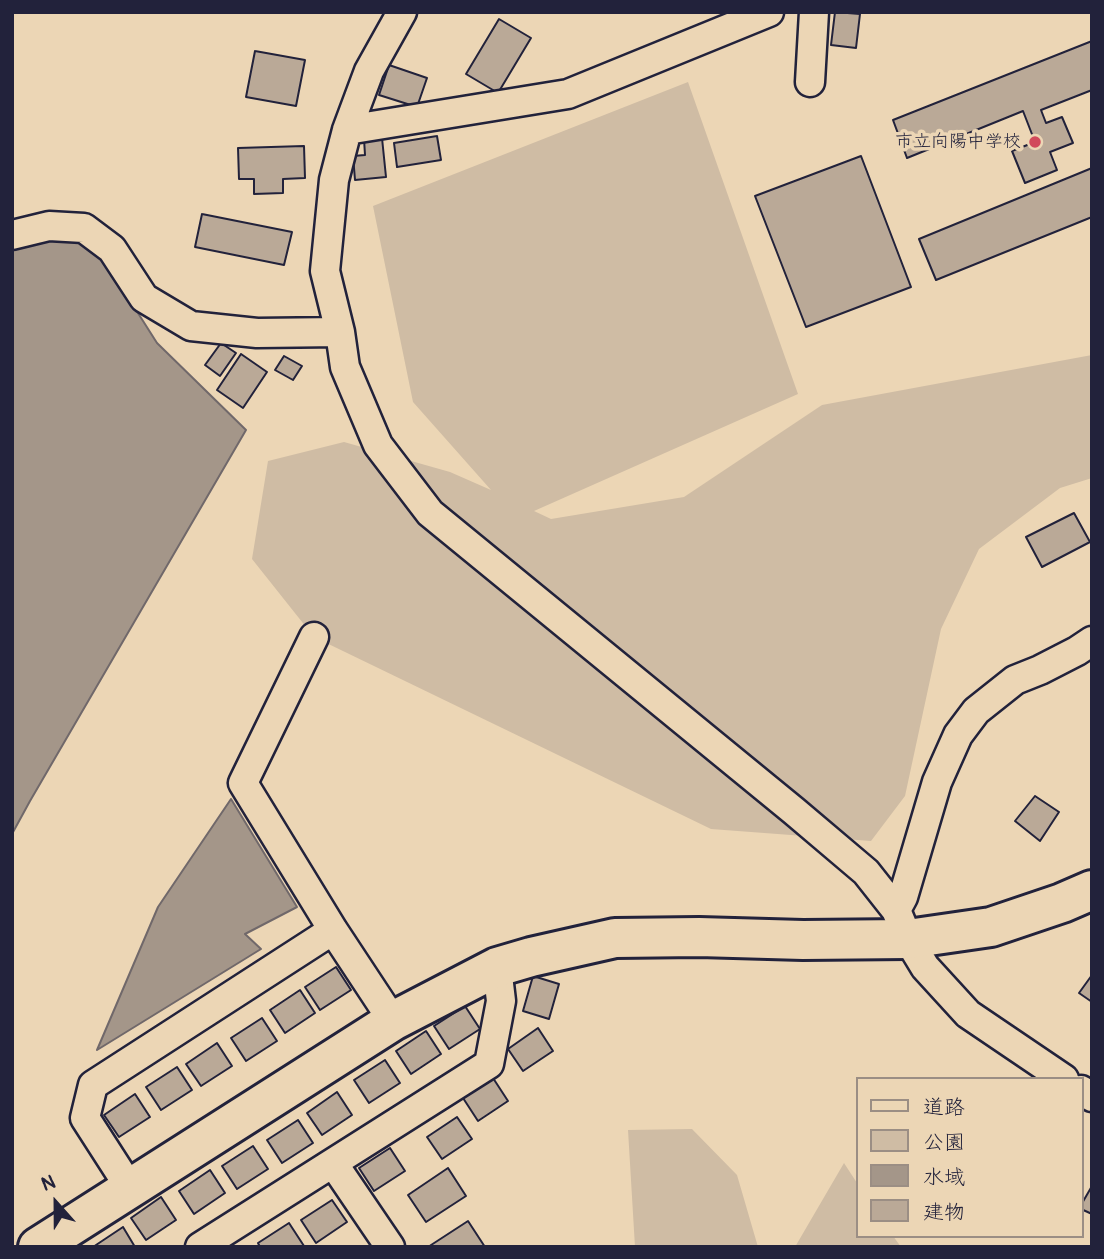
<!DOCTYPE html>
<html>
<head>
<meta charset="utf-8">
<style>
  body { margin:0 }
  #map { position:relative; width:1104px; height:1259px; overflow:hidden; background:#ecd6b5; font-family:Pangolin,"Klee One",sans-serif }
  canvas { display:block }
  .frame { position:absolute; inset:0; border:14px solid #22223b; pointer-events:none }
  .legend { position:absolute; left:856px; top:1077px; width:228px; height:161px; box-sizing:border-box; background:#ecd6b5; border:2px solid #9b8e84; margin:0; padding:9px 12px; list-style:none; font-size:21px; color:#22223b }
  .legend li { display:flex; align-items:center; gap:14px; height:35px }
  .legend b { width:35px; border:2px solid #9b8e84 }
  .north { position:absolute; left:21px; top:1168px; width:70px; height:70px; -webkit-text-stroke:5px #ecd6b5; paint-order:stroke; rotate:339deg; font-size:19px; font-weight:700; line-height:28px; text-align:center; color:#22223b }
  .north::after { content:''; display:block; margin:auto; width:24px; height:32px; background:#22223b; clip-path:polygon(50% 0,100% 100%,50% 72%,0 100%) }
</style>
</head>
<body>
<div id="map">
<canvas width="1104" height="1259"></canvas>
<div class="frame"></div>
<ul class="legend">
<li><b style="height:9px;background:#ecd6b5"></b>道路</li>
<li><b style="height:19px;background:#cfbca4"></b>公園</li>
<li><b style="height:19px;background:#a49689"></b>水域</li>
<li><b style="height:19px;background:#baa997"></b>建物</li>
</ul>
<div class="north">N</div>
</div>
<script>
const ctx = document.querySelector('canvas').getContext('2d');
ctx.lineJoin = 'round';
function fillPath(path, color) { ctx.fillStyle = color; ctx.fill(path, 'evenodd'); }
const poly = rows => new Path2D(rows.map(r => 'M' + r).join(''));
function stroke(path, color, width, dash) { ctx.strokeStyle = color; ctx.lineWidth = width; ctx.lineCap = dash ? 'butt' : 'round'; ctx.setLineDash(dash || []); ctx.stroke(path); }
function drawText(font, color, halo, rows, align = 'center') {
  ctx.font = font + ' Pangolin,"Klee One",sans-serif'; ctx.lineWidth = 7; ctx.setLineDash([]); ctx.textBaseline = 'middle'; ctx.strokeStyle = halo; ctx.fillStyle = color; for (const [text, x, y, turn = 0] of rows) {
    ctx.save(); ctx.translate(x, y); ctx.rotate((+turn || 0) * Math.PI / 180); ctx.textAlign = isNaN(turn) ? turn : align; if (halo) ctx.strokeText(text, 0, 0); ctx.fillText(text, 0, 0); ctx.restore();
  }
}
const green = poly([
  [688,82,798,394,534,511,551,519,684,497,822,405,1092,355,1092,478,1060,488,979,549,941,629,905,796,871,841,711,829,314,637,252,559,268,461,344,442,450,472,491,490,413,402,373,206],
  [692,1129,737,1175,758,1247,635,1247,628,1130],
  [844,1163,857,1183,857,1236,893,1236,901,1247,795,1247]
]);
const water = poly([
  [84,228,157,343,246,430,30,801,12,834,12,247,84,228],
  [231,799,297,907,245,934,261,949,97,1050,158,907,231,799]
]);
const building = poly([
  [835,12,860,14,856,48,831,45,835,12],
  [499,19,531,38,498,93,466,74,499,19],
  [1092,41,1092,90,1041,110,1046,123,1062,117,1073,143,1050,152,1057,170,1025,183,1012,151,1035,142,1023,111,907,158,893,120,1092,41],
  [255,51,305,60,296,106,246,97,255,51],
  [389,65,427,78,417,107,379,95,389,65],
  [437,136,441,160,397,167,394,143,437,136],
  [382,138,386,177,355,180,353,156,365,155,364,139,382,138],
  [304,146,305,178,283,179,283,193,254,194,254,179,239,179,238,148,304,146],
  [861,156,911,287,806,327,755,196,861,156],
  [1092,168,1092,217,936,280,919,239,1092,168],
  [202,214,292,232,284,265,195,247,202,214],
  [221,343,236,353,220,376,205,365,221,343],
  [241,354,267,372,243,408,217,390,241,354],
  [284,356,302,366,293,380,275,370,284,356],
  [1074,513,1090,542,1042,567,1026,537,1074,513],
  [1035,796,1059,812,1040,841,1015,821,1035,796],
  [336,967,351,990,320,1010,305,987,336,967],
  [1092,975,1092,1002,1079,993,1092,975],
  [533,976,559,984,549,1019,523,1011,533,976],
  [300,990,315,1013,285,1033,270,1010,300,990],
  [465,1006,480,1029,449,1049,434,1026,465,1006],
  [262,1018,277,1041,246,1061,231,1038,262,1018],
  [538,1028,553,1051,523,1071,508,1049,538,1028],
  [426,1031,441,1054,411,1074,396,1051,426,1031],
  [217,1043,232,1066,201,1086,186,1064,217,1043],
  [385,1060,400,1083,369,1103,354,1080,385,1060],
  [177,1067,192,1090,161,1110,146,1087,177,1067],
  [493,1078,508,1101,478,1121,463,1098,493,1078],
  [337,1092,352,1115,322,1135,307,1113,337,1092],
  [135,1094,150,1117,119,1137,104,1115,135,1094],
  [457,1117,472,1139,442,1159,427,1137,457,1117],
  [298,1120,313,1143,282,1163,267,1140,298,1120],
  [253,1146,268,1169,237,1189,222,1166,253,1146],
  [390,1148,405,1171,374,1191,359,1168,390,1148],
  [448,1168,466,1196,426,1222,408,1195,448,1168],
  [210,1170,225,1193,194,1214,179,1191,210,1170],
  [1092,1186,1092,1214,1081,1209,1081,1205,1092,1186],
  [161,1197,176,1220,146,1240,131,1218,161,1197],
  [332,1200,347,1222,316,1243,301,1220,332,1200],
  [468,1221,485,1247,428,1247,468,1221],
  [289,1223,304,1246,260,1247,258,1243,289,1223],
  [123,1227,135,1247,93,1247,123,1227]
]);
const street = poly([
  [402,12,369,71,347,130,334,180,325,271,340,332,345,367,378,445,430,513,794,811,866,872,896,910,908,939,925,967,968,1014,1064,1079],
  [810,82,814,12],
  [347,130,568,94,769,12],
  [12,235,49,226,84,228,112,249,144,298,191,326,257,333,340,332],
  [314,637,243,783,333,930,393,1021],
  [896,910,903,897,937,782,958,735,976,711,1015,680,1040,670,1077,651,1092,641],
  [1081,1090,1092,1097],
  [333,1163,390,1247],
  [130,1188,85,1118,93,1085,333,930],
  [200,1247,489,1064,501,1001,497,967]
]);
const secondary = poly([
  [38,1247,393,1021,497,967,531,957,615,938,699,937,803,940,908,939,991,927,1062,903,1092,890]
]);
const markers = [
  [1035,142,7,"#d1495b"]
];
const poiNames = [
  ["市立向陽中学校",1021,142]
];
fillPath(green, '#cfbca4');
fillPath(water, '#a49689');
stroke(water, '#70686a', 2);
fillPath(building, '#baa997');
stroke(building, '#22223b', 2);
stroke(street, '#22223b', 33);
stroke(secondary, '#22223b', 44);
stroke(street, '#ecd6b5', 28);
stroke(secondary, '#ecd6b5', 38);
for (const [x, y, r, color] of markers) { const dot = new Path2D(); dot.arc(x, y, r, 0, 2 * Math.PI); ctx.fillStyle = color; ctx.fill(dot); stroke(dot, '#ecd6b5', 2.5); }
drawText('18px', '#22223b', '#ecd6b5', poiNames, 'right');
</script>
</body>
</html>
